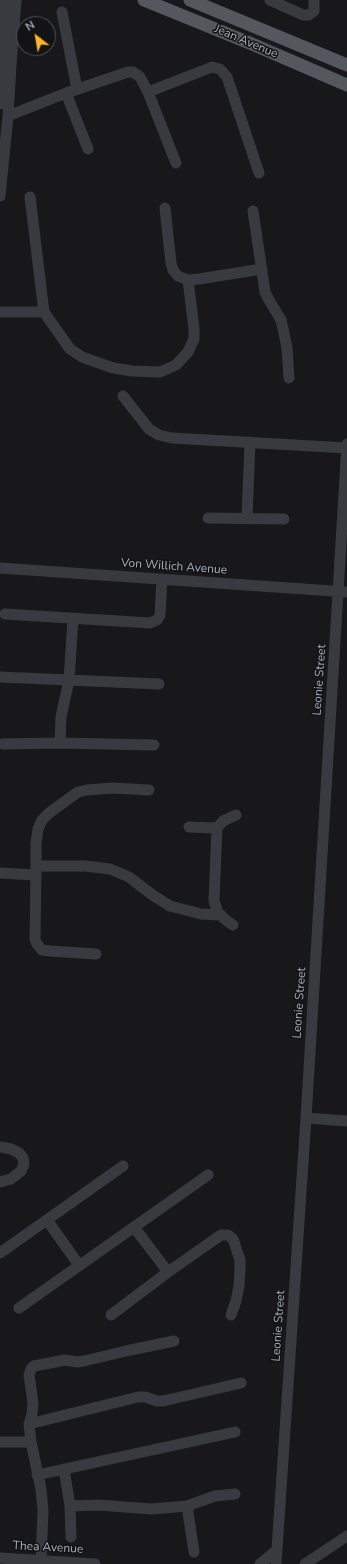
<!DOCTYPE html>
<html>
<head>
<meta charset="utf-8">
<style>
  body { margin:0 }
  #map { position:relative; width:347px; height:1564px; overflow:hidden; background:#18181b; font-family:"Nunito Sans",sans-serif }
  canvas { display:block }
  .north { position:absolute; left:16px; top:16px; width:40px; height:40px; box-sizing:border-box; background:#131316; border:1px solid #4f5158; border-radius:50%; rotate:329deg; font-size:11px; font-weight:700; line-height:16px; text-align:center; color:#aaafbb }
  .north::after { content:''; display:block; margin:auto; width:14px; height:18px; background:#fdb42e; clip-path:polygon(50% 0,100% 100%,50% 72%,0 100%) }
</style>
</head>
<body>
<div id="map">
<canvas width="347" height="1564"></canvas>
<div class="north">N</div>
</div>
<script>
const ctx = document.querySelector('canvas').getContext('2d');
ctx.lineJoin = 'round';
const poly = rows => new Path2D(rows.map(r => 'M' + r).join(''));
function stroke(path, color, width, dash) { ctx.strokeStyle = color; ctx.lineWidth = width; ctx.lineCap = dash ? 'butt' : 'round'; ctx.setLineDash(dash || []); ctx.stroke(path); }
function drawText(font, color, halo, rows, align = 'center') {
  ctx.font = font + ' "Nunito Sans",sans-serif'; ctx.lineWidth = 3; ctx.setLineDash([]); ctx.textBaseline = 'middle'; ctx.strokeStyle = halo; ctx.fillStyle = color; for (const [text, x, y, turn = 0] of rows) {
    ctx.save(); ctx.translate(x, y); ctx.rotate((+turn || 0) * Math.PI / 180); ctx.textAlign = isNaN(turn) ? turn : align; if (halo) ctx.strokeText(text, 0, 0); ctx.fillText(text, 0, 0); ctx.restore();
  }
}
const minor = poly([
  [270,0,303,15,309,15,314,11,314,0],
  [62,12,77,89],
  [148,92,212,67,220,69,227,77,259,173],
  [66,93,88,149],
  [0,104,5,0],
  [8,116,66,93,128,72,133,72,140,77,148,92,176,163],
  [0,196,8,116,11,65,16,0],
  [30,197,44,312,70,349,82,357,113,368,132,371,160,372,176,365,188,352,194,339,194,329,188,280],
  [165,208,171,263,173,270,178,276,188,280,199,279,262,269],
  [253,211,265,292,269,300,281,320,284,333,287,348,289,378],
  [0,312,44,312],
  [123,396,149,429,159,435,172,438,347,448],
  [208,518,284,519],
  [247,518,250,442],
  [0,568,347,592],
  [5,614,150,623,157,620,160,615,162,579],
  [0,677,159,684],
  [60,743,61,717,69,680,73,619],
  [3,744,60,743,154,745],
  [189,827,217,828],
  [36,866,85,866,110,869,129,877,154,896,170,906,201,914,221,915],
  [0,873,35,875],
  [233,925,227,921,218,913,214,901,217,828,223,821,236,815],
  [96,954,50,951,42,950,37,944,35,939,36,866,36,843,38,829,42,820,49,813,78,792,87,790,112,788,149,790],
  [306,1118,347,1121],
  [0,1147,11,1149,19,1153,23,1158,24,1164,21,1171,11,1179,0,1182],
  [47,1220,79,1265],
  [134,1227,168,1272],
  [0,1253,123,1166],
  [19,1308,208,1175],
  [111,1315,168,1272,221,1235,228,1235,233,1239,240,1260,240,1270,239,1286,236,1301,231,1315],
  [29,1424,138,1397,145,1397,157,1401,163,1401,241,1383],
  [0,1442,31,1442,41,1489,43,1511,41,1561],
  [31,1442,29,1424,32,1414,33,1403,29,1375,31,1369,34,1366,65,1360,77,1362,84,1361,126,1351,174,1341],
  [64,1469,70,1506,71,1537],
  [37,1475,235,1432],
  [70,1506,99,1505,151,1509,187,1506,215,1496,235,1494],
  [187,1506,194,1552],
  [0,1558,95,1564],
  [260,1564,277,1550],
  [276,1564,306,1118,347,444],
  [305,1564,347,1536]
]);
const major = poly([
  [144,0,252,44,347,85],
  [190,0,347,65]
]);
const streetNames = [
  ["Jean Avenue",246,42,23],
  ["Von Willich Avenue",174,567,4],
  ["Leonie Street",320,680,-86],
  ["Leonie Street",300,1003,-86],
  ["Leonie Street",279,1326,-86],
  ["Thea Avenue",48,1548,3]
];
stroke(minor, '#393a40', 11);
stroke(major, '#55575f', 13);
drawText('12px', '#aaafbb', '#131316', streetNames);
</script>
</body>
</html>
